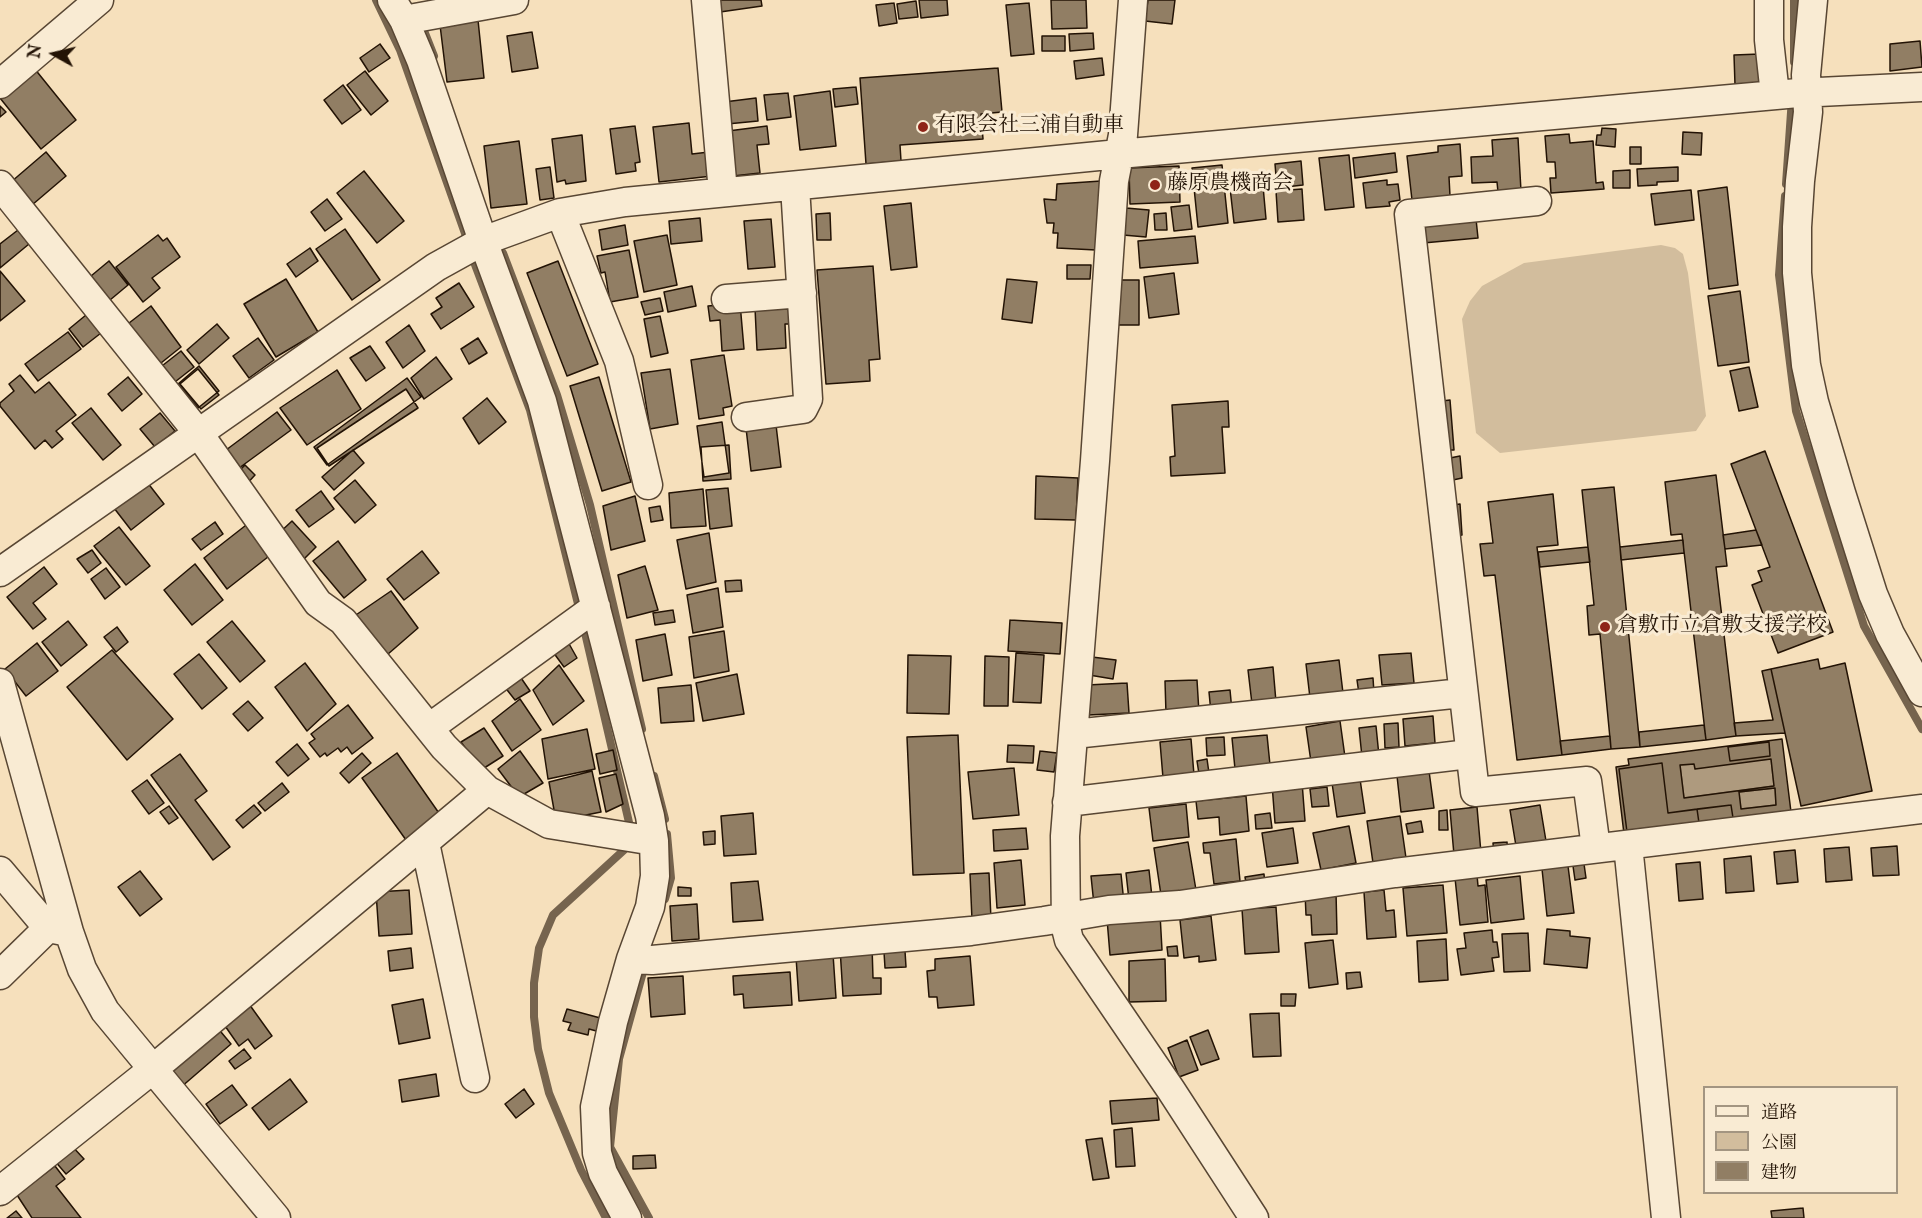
<!DOCTYPE html>
<html>
<head>
<meta charset="utf-8">
<style>
  body { margin:0 }
  #map { position:relative; width:1922px; height:1218px; overflow:hidden; background:#f6e0bc; font-family:"IM FELL English","Noto Serif JP",serif }
  canvas { display:block }
  .legend { position:absolute; left:1703px; top:1086px; width:195px; height:108px; box-sizing:border-box; background:#f9ebd3; border:2px solid #a39581; margin:0; padding:8px 10px; list-style:none; font-size:18px; color:#231305 }
  .legend li { display:flex; align-items:center; gap:12px; height:30px }
  .legend b { width:30px; border:2px solid #a39581 }
  .north { position:absolute; left:24px; top:24px; width:60px; height:60px; -webkit-text-stroke:4px #f9ebd3; paint-order:stroke; rotate:278deg; font-size:16px; font-weight:700; line-height:24px; text-align:center; color:#231305 }
  .north::after { content:''; display:block; margin:auto; width:21px; height:27px; background:#231305; clip-path:polygon(50% 0,100% 100%,50% 72%,0 100%) }
</style>
</head>
<body>
<div id="map">
<canvas width="1922" height="1218"></canvas>
<ul class="legend">
<li><b style="height:8px;background:#f9ebd3"></b>道路</li>
<li><b style="height:16px;background:#d2bd9d"></b>公園</li>
<li><b style="height:16px;background:#917e64"></b>建物</li>
</ul>
<div class="north">N</div>
</div>
<script>
const ctx = document.querySelector('canvas').getContext('2d');
ctx.lineJoin = 'round';
function fillPath(path, color) { ctx.fillStyle = color; ctx.fill(path, 'evenodd'); }
const poly = rows => new Path2D(rows.map(r => 'M' + r).join(''));
function stroke(path, color, width, dash) { ctx.strokeStyle = color; ctx.lineWidth = width; ctx.lineCap = dash ? 'butt' : 'round'; ctx.setLineDash(dash || []); ctx.stroke(path); }
function drawText(font, color, halo, rows, align = 'center') {
  ctx.font = font + ' "IM FELL English","Noto Serif JP",serif'; ctx.lineWidth = 6; ctx.setLineDash([]); ctx.textBaseline = 'middle'; ctx.strokeStyle = halo; ctx.fillStyle = color; for (const [text, x, y, turn = 0] of rows) {
    ctx.save(); ctx.translate(x, y); ctx.rotate((+turn || 0) * Math.PI / 180); ctx.textAlign = isNaN(turn) ? turn : align; if (halo) ctx.strokeText(text, 0, 0); ctx.fillText(text, 0, 0); ctx.restore();
  }
}
const green = poly([
  [1661,245,1675,248,1683,254,1688,273,1706,416,1696,431,1500,453,1476,433,1462,319,1470,301,1482,286,1524,263]
]);
const water = poly([
  [1771,759,1774,786,1684,798,1680,765,1771,759],
  [1775,788,1776,805,1741,809,1739,792,1775,788]
]);
const stream = poly([
  [376,0,400,50,468,242],
  [1794,0,1794,62],
  [421,23,434,56],
  [1786,184,1792,98],
  [1785,196,1779,275,1796,411,1864,626,1922,729],
  [503,253,557,395,590,505,642,729],
  [471,254,530,410,580,612],
  [583,624,631,831],
  [654,776,665,819],
  [665,899,671,878,667,834],
  [645,965,619,1059,610,1147,649,1218],
  [606,1218,581,1170,549,1093,538,1049,534,1017,534,983,539,948,553,915,624,850,627,842]
]);
const building = poly([
  [718,0,761,0,762,6,720,12,718,0],
  [919,0,947,0,948,15,921,18,919,0],
  [1051,0,1086,0,1087,28,1052,29,1051,0],
  [1148,0,1175,0,1172,24,1145,21,1148,0],
  [916,1,918,17,899,19,897,4,916,1],
  [894,3,897,23,879,26,876,5,894,3],
  [1029,3,1034,54,1011,56,1006,5,1029,3],
  [478,20,484,78,447,82,440,25,478,20],
  [532,32,538,68,512,72,507,36,532,32],
  [1093,33,1094,49,1070,51,1069,34,1093,33],
  [1042,36,1065,36,1065,51,1042,51,1042,36],
  [1920,41,1922,67,1890,71,1890,44,1920,41],
  [380,44,390,58,369,72,360,58,380,44],
  [1760,54,1762,83,1735,85,1734,55,1760,54],
  [1102,58,1104,75,1076,79,1074,61,1102,58],
  [34,68,76,120,41,149,0,98,34,68],
  [998,68,1002,112,981,114,983,139,900,145,901,161,866,164,860,78,998,68],
  [365,71,388,101,371,115,347,85,365,71],
  [343,85,361,110,342,124,324,100,343,85],
  [856,87,858,104,835,107,833,89,856,87],
  [830,91,836,146,800,150,794,96,830,91],
  [788,93,791,117,767,120,764,95,788,93],
  [756,98,758,121,727,124,724,102,756,98],
  [0,106,6,112,0,117,0,106],
  [689,123,692,154,709,152,712,176,659,182,653,127,689,123],
  [635,126,640,162,635,163,636,171,616,174,610,129,635,126],
  [767,126,769,144,757,145,760,173,733,176,728,131,767,126],
  [1602,128,1616,129,1615,147,1596,145,1597,135,1601,135,1602,128],
  [1683,132,1702,133,1701,155,1682,154,1683,132],
  [1569,134,1570,143,1593,141,1596,183,1603,182,1604,189,1551,193,1550,178,1556,178,1555,162,1547,162,1545,136,1569,134],
  [582,135,586,181,566,184,565,180,557,182,552,139,582,135],
  [1518,138,1521,191,1498,192,1497,182,1472,183,1471,157,1493,156,1492,140,1518,138],
  [519,141,527,204,491,208,484,146,519,141],
  [1460,144,1462,176,1449,177,1450,196,1412,200,1407,156,1438,152,1438,146,1460,144],
  [1630,147,1641,147,1641,164,1630,164,1630,147],
  [46,152,66,176,32,205,11,182,46,152],
  [1395,153,1397,172,1355,178,1353,158,1395,153],
  [1349,155,1354,207,1325,210,1319,158,1349,155],
  [1301,161,1303,185,1277,188,1275,164,1301,161],
  [1222,165,1228,223,1198,227,1192,168,1222,165],
  [1179,166,1180,202,1130,204,1129,168,1179,166],
  [550,167,554,198,540,200,536,169,550,167],
  [1678,167,1678,181,1657,182,1657,185,1638,186,1637,169,1678,167],
  [1630,170,1630,188,1613,188,1613,171,1630,170],
  [364,171,404,221,377,243,337,193,364,171],
  [1262,175,1266,219,1234,223,1229,179,1262,175],
  [1387,180,1387,185,1398,184,1400,200,1389,202,1390,206,1366,208,1363,183,1387,180],
  [1101,181,1096,250,1057,248,1058,233,1053,233,1054,223,1047,223,1044,199,1056,200,1057,184,1101,181],
  [1727,187,1738,285,1709,289,1698,191,1727,187],
  [1302,189,1304,220,1278,222,1276,191,1302,189],
  [1691,190,1694,220,1655,225,1651,194,1691,190],
  [327,199,342,219,325,231,311,212,327,199],
  [911,203,917,267,891,270,884,206,911,203],
  [1189,205,1192,229,1174,231,1171,207,1189,205],
  [1126,208,1149,210,1146,237,1123,235,1126,208],
  [830,213,831,240,817,240,816,214,830,213],
  [1166,213,1167,230,1155,230,1154,214,1166,213],
  [700,218,702,241,671,244,669,221,700,218],
  [771,219,775,267,748,269,744,221,771,219],
  [1476,219,1478,238,1423,243,1422,223,1476,219],
  [625,225,628,245,602,250,599,230,625,225],
  [345,229,380,280,352,300,316,249,345,229],
  [18,230,29,244,0,268,0,244,18,230],
  [158,235,163,241,167,238,180,257,152,278,160,288,143,302,116,267,158,235],
  [667,235,677,285,644,292,634,241,667,235],
  [1195,236,1198,263,1140,268,1138,241,1195,236],
  [310,248,318,261,296,277,287,264,310,248],
  [629,250,638,297,610,302,605,272,601,273,597,256,629,250],
  [109,261,128,285,104,305,85,281,109,261],
  [558,261,598,364,567,376,527,273,558,261],
  [1067,265,1091,265,1090,279,1067,279,1067,265],
  [873,266,880,359,869,360,870,381,826,384,817,270,873,266],
  [0,271,25,301,0,321,0,271],
  [1174,273,1179,314,1149,318,1144,277,1174,273],
  [286,279,318,332,276,357,244,304,286,279],
  [1007,279,1037,282,1032,323,1002,319,1007,279],
  [1117,280,1139,280,1139,325,1116,325,1117,280],
  [459,283,474,307,441,329,431,314,442,307,436,298,459,283],
  [692,286,696,306,668,312,664,292,692,286],
  [1740,291,1749,362,1718,366,1708,296,1740,291],
  [660,298,663,311,645,315,641,302,660,298],
  [740,303,744,349,722,351,720,320,710,321,708,306,740,303],
  [151,306,181,347,151,371,120,330,151,306],
  [791,306,793,324,785,324,786,348,757,350,755,308,791,306],
  [86,315,101,333,83,347,69,329,86,315],
  [660,316,668,353,651,357,644,319,660,316],
  [217,324,229,338,199,364,187,350,217,324],
  [409,325,425,351,403,368,386,342,409,325],
  [68,332,81,349,38,381,25,364,68,332],
  [258,338,274,360,249,378,233,356,258,338],
  [478,338,487,353,469,364,461,349,478,338],
  [370,346,385,368,366,381,350,358,370,346],
  [181,351,194,367,166,389,153,373,181,351],
  [724,355,732,406,723,408,724,415,699,419,691,360,724,355],
  [436,357,452,379,424,399,411,378,436,357],
  [199,366,219,391,198,408,178,384,199,366],
  [1749,367,1758,407,1739,411,1730,371,1749,367],
  [198,369,219,395,201,409,180,384,198,369],
  [670,369,678,424,650,429,641,373,670,369],
  [337,370,361,409,307,445,280,408,337,370],
  [20,375,35,393,49,382,76,415,56,431,63,439,52,448,45,440,35,449,0,406,0,403,14,391,9,384,20,375],
  [128,377,142,394,122,411,108,394,128,377],
  [599,377,631,482,602,491,570,386,599,377],
  [407,378,421,397,327,465,314,447,407,378],
  [406,389,418,408,329,466,317,448,406,389],
  [487,398,506,422,479,444,463,418,487,398],
  [1450,400,1454,450,1446,450,1442,401,1450,400],
  [1228,401,1229,427,1222,427,1225,473,1171,476,1170,457,1175,456,1172,405,1228,401],
  [91,408,121,445,103,460,72,423,91,408],
  [277,412,291,430,235,471,222,453,277,412],
  [160,413,175,431,155,447,140,429,160,413],
  [722,422,729,473,704,477,697,426,722,422],
  [776,425,781,467,751,471,746,428,776,425],
  [729,445,731,479,703,481,701,447,729,445],
  [353,450,364,463,334,490,322,477,353,450],
  [1765,451,1833,632,1778,653,1752,585,1762,581,1758,571,1770,567,1731,464,1765,451],
  [1460,456,1462,478,1453,480,1450,458,1460,456],
  [245,465,255,475,243,488,232,478,245,465],
  [1716,475,1727,566,1716,567,1736,736,1706,740,1682,534,1671,535,1665,482,1716,475],
  [1036,476,1078,478,1076,520,1035,519,1036,476],
  [355,480,376,505,355,523,334,498,355,480],
  [147,482,164,504,131,530,114,508,147,482],
  [1614,487,1640,747,1611,749,1600,634,1589,635,1587,606,1594,605,1582,490,1614,487],
  [728,488,732,526,710,529,706,490,728,488],
  [703,489,706,526,671,528,669,493,703,489],
  [321,491,334,509,309,527,296,510,321,491],
  [1553,494,1558,545,1537,547,1562,755,1517,760,1495,575,1484,576,1480,544,1493,543,1488,502,1553,494],
  [635,496,645,541,611,550,603,506,635,496],
  [1460,504,1462,535,1456,536,1453,505,1460,504],
  [660,506,663,520,651,522,649,508,660,506],
  [292,521,316,547,303,560,278,534,292,521],
  [215,522,223,534,201,550,192,539,215,522],
  [250,522,273,553,227,589,204,558,250,522],
  [119,527,150,566,126,585,94,546,119,527],
  [1756,530,1762,545,1725,549,1723,535,1756,530],
  [709,533,716,582,686,589,677,540,709,533],
  [1683,540,1684,553,1621,560,1620,547,1683,540],
  [338,541,366,580,344,598,313,561,338,541],
  [1588,547,1590,562,1540,567,1538,552,1588,547],
  [92,550,101,563,88,573,77,559,92,550],
  [422,551,439,573,404,600,387,579,422,551],
  [195,564,223,600,192,625,164,590,195,564],
  [645,566,658,610,627,618,618,575,645,566],
  [44,567,57,584,33,603,46,619,33,629,7,597,44,567],
  [106,568,120,587,105,599,91,579,106,568],
  [741,580,742,591,726,592,725,581,741,580],
  [718,588,723,627,693,633,687,595,718,588],
  [391,591,418,628,380,661,350,619,391,591],
  [673,610,675,622,655,625,653,613,673,610],
  [1010,620,1062,623,1060,654,1008,651,1010,620],
  [68,621,87,645,61,666,42,642,68,621],
  [232,621,265,661,240,682,207,642,232,621],
  [117,627,128,642,116,652,104,637,117,627],
  [724,631,729,671,694,678,689,637,724,631],
  [665,634,672,675,643,681,636,640,665,634],
  [568,642,577,658,564,667,553,652,568,642],
  [37,643,58,671,26,696,5,669,37,643],
  [112,650,173,719,127,760,67,687,112,650],
  [1016,653,1044,655,1041,703,1013,702,1016,653],
  [1411,653,1414,683,1382,685,1379,655,1411,653],
  [199,654,227,688,202,709,174,674,199,654],
  [908,655,951,656,949,714,907,713,908,655],
  [985,656,1009,657,1008,706,984,706,985,656],
  [1092,657,1116,660,1113,679,1089,675,1092,657],
  [1818,659,1820,669,1845,663,1872,791,1801,806,1771,669,1818,659],
  [1339,660,1343,693,1310,698,1306,664,1339,660],
  [305,663,336,704,307,731,275,687,305,663],
  [559,665,584,701,553,725,533,690,559,665],
  [1273,667,1276,702,1252,704,1248,670,1273,667],
  [1771,669,1785,733,1736,736,1734,723,1773,720,1762,671,1771,669],
  [737,674,744,714,703,721,696,683,737,674],
  [519,675,530,691,515,700,504,686,519,675],
  [1373,678,1374,693,1359,694,1357,680,1373,678],
  [1197,680,1199,713,1166,714,1165,681,1197,680],
  [1127,683,1129,713,1088,715,1087,685,1127,683],
  [691,685,694,721,661,723,658,688,691,685],
  [1230,690,1232,711,1211,713,1209,692,1230,690],
  [520,699,541,730,512,751,492,721,520,699],
  [248,701,263,718,248,731,233,714,248,701],
  [348,705,373,738,352,754,347,747,341,752,338,748,327,756,325,753,320,757,309,743,315,739,311,734,348,705],
  [1433,716,1435,743,1405,746,1403,719,1433,716],
  [1340,721,1345,757,1311,762,1306,727,1340,721],
  [1398,723,1399,747,1385,748,1384,724,1398,723],
  [1704,725,1706,740,1640,747,1639,732,1704,725],
  [1376,726,1379,756,1362,757,1359,728,1376,726],
  [484,728,503,756,481,770,461,742,484,728],
  [587,729,595,769,548,779,542,739,587,729],
  [958,735,964,873,913,875,907,737,958,735],
  [1267,735,1270,765,1235,769,1232,738,1267,735],
  [1610,736,1611,749,1562,755,1560,741,1610,736],
  [1224,737,1225,755,1207,756,1206,738,1224,737],
  [1191,739,1194,775,1163,778,1160,742,1191,739],
  [1782,739,1791,812,1624,834,1616,767,1629,765,1628,759,1782,739],
  [1769,742,1770,756,1730,761,1728,747,1769,742],
  [1771,759,1774,786,1684,798,1680,765,1694,764,1695,769,1771,759],
  [1662,763,1668,813,1731,805,1733,818,1627,832,1619,769,1662,763],
  [1775,788,1776,805,1741,809,1739,792,1775,788],
  [1769,742,1770,756,1730,761,1728,747,1769,742],
  [297,744,309,759,288,776,276,762,297,744],
  [1008,745,1034,746,1033,763,1007,762,1008,745],
  [613,750,617,770,600,774,596,754,613,750],
  [520,751,543,783,519,797,498,769,520,751],
  [1040,751,1057,753,1054,772,1037,770,1040,751],
  [362,753,371,763,349,783,340,773,362,753],
  [397,753,441,816,406,840,362,778,397,753],
  [180,754,207,791,195,800,230,847,213,860,151,775,180,754],
  [1207,759,1209,773,1199,774,1197,761,1207,759],
  [1662,763,1668,813,1697,809,1699,823,1627,832,1619,769,1662,763],
  [1014,768,1019,815,973,819,968,772,1014,768],
  [592,771,601,812,556,821,549,782,592,771],
  [1429,771,1434,808,1401,812,1397,776,1429,771],
  [616,774,623,804,606,812,599,778,616,774],
  [1360,779,1365,813,1337,817,1332,783,1360,779],
  [147,780,164,803,149,814,132,791,147,780],
  [1302,782,1305,821,1275,823,1272,784,1302,782],
  [282,783,289,792,265,811,258,803,282,783],
  [1327,787,1329,806,1312,807,1310,789,1327,787],
  [1246,796,1249,831,1220,835,1219,817,1198,819,1196,801,1246,796],
  [1186,804,1189,837,1153,841,1149,808,1186,804],
  [254,805,261,813,243,828,236,820,254,805],
  [1540,805,1546,841,1516,846,1510,810,1540,805],
  [1731,805,1733,818,1699,823,1697,809,1731,805],
  [169,806,178,818,169,824,160,812,169,806],
  [1477,807,1481,853,1454,855,1450,810,1477,807],
  [1447,810,1448,830,1439,830,1439,811,1447,810],
  [753,813,756,854,724,856,721,816,753,813],
  [1270,813,1272,828,1256,829,1255,815,1270,813],
  [1400,816,1407,865,1374,870,1367,821,1400,816],
  [1421,821,1423,832,1408,834,1406,824,1421,821],
  [1349,826,1356,863,1321,870,1313,833,1349,826],
  [1026,828,1028,849,994,851,993,830,1026,828],
  [1293,828,1298,863,1267,867,1262,833,1293,828],
  [715,831,715,844,704,845,703,832,715,831],
  [1236,839,1240,881,1214,884,1210,853,1204,853,1203,843,1236,839],
  [1188,842,1196,890,1161,895,1154,848,1188,842],
  [1507,842,1508,855,1494,856,1493,843,1507,842],
  [1897,846,1899,875,1873,876,1871,848,1897,846],
  [1849,847,1852,880,1826,882,1824,849,1849,847],
  [1795,850,1798,882,1777,884,1774,852,1795,850],
  [1751,856,1754,891,1726,893,1724,859,1751,856],
  [1021,860,1025,905,997,908,994,863,1021,860],
  [1700,862,1703,899,1679,901,1676,864,1700,862],
  [1584,864,1586,878,1575,880,1573,866,1584,864],
  [1568,866,1574,913,1547,916,1542,869,1568,866],
  [1149,870,1152,897,1129,900,1126,873,1149,870],
  [140,871,162,899,140,916,118,887,140,871],
  [989,873,991,920,972,920,970,874,989,873],
  [1121,874,1124,903,1094,905,1091,876,1121,874],
  [1264,874,1265,886,1247,888,1245,877,1264,874],
  [1477,875,1478,886,1485,885,1488,922,1460,925,1455,878,1477,875],
  [1520,876,1524,919,1491,923,1486,880,1520,876],
  [758,881,763,920,733,922,731,883,758,881],
  [1443,885,1447,933,1407,936,1403,888,1443,885],
  [678,887,691,888,691,896,678,896,678,887],
  [409,890,412,934,379,936,376,892,409,890],
  [1384,890,1386,911,1394,910,1396,937,1367,939,1364,892,1384,890],
  [1336,892,1337,934,1312,935,1311,915,1306,915,1305,893,1336,892],
  [697,904,699,939,672,941,670,906,697,904],
  [1276,907,1279,952,1245,954,1242,909,1276,907],
  [1160,914,1162,950,1110,955,1107,919,1160,914],
  [1211,916,1216,960,1199,962,1199,956,1184,958,1180,920,1211,916],
  [1547,929,1570,931,1570,936,1590,938,1587,968,1544,964,1547,929],
  [1492,930,1493,942,1497,942,1499,957,1492,958,1494,971,1461,975,1457,949,1466,948,1464,933,1492,930],
  [1528,933,1530,971,1504,972,1502,934,1528,933],
  [1446,939,1448,980,1419,982,1417,941,1446,939],
  [1333,940,1338,984,1309,988,1305,943,1333,940],
  [872,946,873,978,881,978,881,994,843,996,840,948,872,946],
  [1177,946,1178,956,1168,956,1167,947,1177,946],
  [411,948,413,968,390,971,388,951,411,948],
  [905,951,906,967,885,968,884,952,905,951],
  [833,954,836,998,799,1001,796,957,833,954],
  [970,956,974,1005,938,1008,937,997,929,997,927,971,935,970,935,959,970,956],
  [1165,959,1166,1001,1129,1002,1129,961,1165,959],
  [790,972,792,1005,744,1008,743,994,734,995,733,976,790,972],
  [1360,972,1362,987,1347,989,1346,973,1360,972],
  [683,976,685,1014,651,1017,648,978,683,976],
  [1281,994,1296,994,1295,1006,1281,1006,1281,994],
  [423,999,430,1038,399,1044,392,1005,423,999],
  [249,1004,272,1036,255,1049,248,1039,239,1046,223,1023,249,1004],
  [567,1009,604,1019,600,1032,589,1029,588,1035,568,1030,571,1023,563,1021,567,1009],
  [1279,1013,1281,1056,1253,1057,1250,1014,1279,1013],
  [216,1026,231,1044,180,1088,165,1069,216,1026],
  [1208,1030,1219,1059,1201,1065,1190,1037,1208,1030],
  [1187,1040,1198,1070,1179,1077,1168,1048,1187,1040],
  [244,1049,251,1058,235,1069,229,1061,244,1049],
  [436,1074,439,1096,402,1102,399,1080,436,1074],
  [290,1079,307,1102,269,1130,252,1108,290,1079],
  [232,1085,247,1105,220,1124,206,1104,232,1085],
  [524,1089,534,1104,516,1118,505,1104,524,1089],
  [1157,1098,1159,1120,1112,1124,1110,1101,1157,1098],
  [1132,1128,1135,1166,1116,1167,1114,1130,1132,1128],
  [1102,1138,1109,1178,1093,1180,1086,1140,1102,1138],
  [71,1145,84,1159,66,1174,54,1160,71,1145],
  [655,1155,656,1168,633,1169,633,1156,655,1155],
  [55,1166,65,1179,56,1186,81,1218,32,1218,17,1195,55,1166],
  [1803,1208,1804,1218,1772,1218,1771,1211,1803,1208],
  [16,1211,22,1218,7,1218,16,1211]
]);
const minor = poly([
  [392,0,404,20,421,60,483,241,542,401,650,816,654,841,655,876,650,907,631,959,613,1022,595,1107,597,1153,603,1173,627,1218],
  [706,0,723,192],
  [1133,0,1123,135,1114,181,1095,461,1065,836,1066,928,1069,940,1171,1090,1254,1218],
  [1769,0,1769,40,1775,95],
  [1813,0,1806,75,1808,112,1800,181,1797,227,1797,273,1806,365,1814,402,1841,493,1873,594,1890,634,1922,692],
  [404,20,514,0],
  [0,84,99,0],
  [0,185,199,434,318,603,343,621,444,747,487,790,549,824,654,841],
  [1537,201,1409,214,1475,792,1587,781,1596,848],
  [560,213,619,361,648,485],
  [726,299,802,293],
  [746,417,803,409,808,399,795,186],
  [0,572,436,267,483,241,560,213,625,202,1119,154,1798,93,1922,87],
  [0,683,69,932,82,969,105,1011,276,1218],
  [429,728,596,607],
  [1074,734,1462,693],
  [1067,802,1469,754],
  [425,843,475,1078],
  [1628,845,1666,1218],
  [0,871,48,928,69,932],
  [631,959,652,960,971,931,1044,921,1109,910,1180,905,1395,873,1922,809],
  [0,975,48,928],
  [0,1191,153,1069,487,790]
]);
const markers = [
  [923,127,6,"#8f2418"],
  [1155,185,6,"#8f2418"],
  [1605,627,6,"#8f2418"]
];
const poiNames = [
  ["有限会社三浦自動車",935,127],
  ["藤原農機商会",1167,185],
  ["倉敷市立倉敷支援学校",1617,627]
];
fillPath(green, '#d2bd9d');
fillPath(water, '#ae9a7e');
stroke(water, '#76644e', 1.5);
stroke(stream, '#76644e', 8);
fillPath(building, '#917e64');
stroke(building, '#231305', 1.5);
stroke(minor, '#584633', 31);
stroke(minor, '#f9ebd3', 28);
for (const [x, y, r, color] of markers) { const dot = new Path2D(); dot.arc(x, y, r, 0, 2 * Math.PI); ctx.fillStyle = color; ctx.fill(dot); stroke(dot, '#f9ebd3', 2); }
drawText('21px', '#231305', '#f9ebd3', poiNames, 'left');
</script>
</body>
</html>
